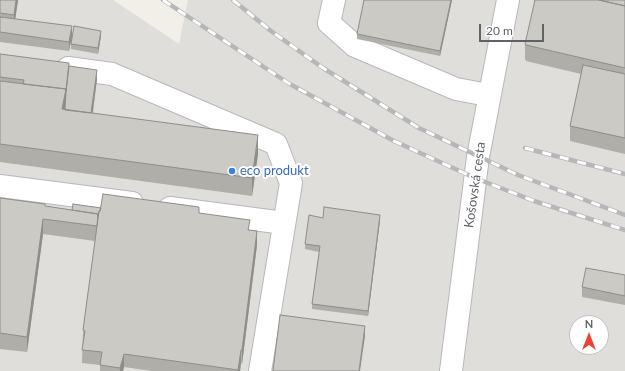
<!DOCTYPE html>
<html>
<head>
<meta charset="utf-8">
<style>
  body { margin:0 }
  #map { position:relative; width:625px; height:371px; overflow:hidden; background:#f1efe8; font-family:Lato,sans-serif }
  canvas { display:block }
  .north { position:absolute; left:569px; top:315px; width:40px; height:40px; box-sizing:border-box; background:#fff; border:1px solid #bfc1c3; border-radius:50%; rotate:0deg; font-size:11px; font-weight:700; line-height:16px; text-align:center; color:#5f6368 }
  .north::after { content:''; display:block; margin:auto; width:14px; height:18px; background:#ea4335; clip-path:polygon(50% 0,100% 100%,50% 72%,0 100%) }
  .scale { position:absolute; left:479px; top:24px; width:65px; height:18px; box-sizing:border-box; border:2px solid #5f6368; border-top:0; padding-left:5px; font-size:12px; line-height:14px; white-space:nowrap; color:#5f6368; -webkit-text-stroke:3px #fff; paint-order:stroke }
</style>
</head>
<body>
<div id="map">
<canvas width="625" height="371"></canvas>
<div class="north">N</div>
<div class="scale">20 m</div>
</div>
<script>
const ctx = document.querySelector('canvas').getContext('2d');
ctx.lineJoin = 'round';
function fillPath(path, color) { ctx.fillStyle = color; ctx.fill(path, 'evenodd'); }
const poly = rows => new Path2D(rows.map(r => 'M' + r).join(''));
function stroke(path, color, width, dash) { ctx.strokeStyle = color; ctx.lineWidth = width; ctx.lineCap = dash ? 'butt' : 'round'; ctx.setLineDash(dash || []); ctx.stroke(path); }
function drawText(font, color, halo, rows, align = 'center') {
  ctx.font = font + ' Lato,sans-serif'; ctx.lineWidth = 4; ctx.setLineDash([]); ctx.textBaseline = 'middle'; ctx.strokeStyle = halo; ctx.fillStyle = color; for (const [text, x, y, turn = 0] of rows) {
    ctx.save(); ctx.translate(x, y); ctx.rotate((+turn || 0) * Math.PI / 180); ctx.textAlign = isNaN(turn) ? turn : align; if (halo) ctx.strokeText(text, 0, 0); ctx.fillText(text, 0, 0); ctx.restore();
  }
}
const industrial = poly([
  [0,0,113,0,179,44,188,0,625,0,625,371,0,371],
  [577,323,601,323,601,347,577,347]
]);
const minor = poly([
  [334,0,329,23,355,46,456,89,488,95],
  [68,68,112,74,276,144,291,183,260,371],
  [0,186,132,203],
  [170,208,284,223],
  [451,371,478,157,508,0]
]);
const rail = poly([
  [163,0,288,83,394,141,475,178,534,201,625,230],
  [233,0,271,31,323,68,419,128,518,175,625,215],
  [525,148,625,174]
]);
const wall = poly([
  [0,0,18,0,15,19,72,36,69,51,0,42],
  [364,0,452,0,440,56,357,39,357,34],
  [625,0,625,154,570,141,570,126,581,74,526,61,525,59,525,44],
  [101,36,98,54,71,49,71,44],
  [0,54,69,66,97,79,93,113,258,154,252,196,0,162],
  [0,198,45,207,72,210,101,208,199,213,250,230,257,245,242,364,241,363,240,371,152,371,124,367,123,371,100,371,100,365,82,363,83,330,95,241,43,234,27,352,0,349],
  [323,218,380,220,368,316,312,309,312,304,319,252,305,249,305,244],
  [625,275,625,305,582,297,582,287]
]);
const shadedWall = poly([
  [16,0,18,0,14,28,14,15],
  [451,0,452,0,440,56,440,51],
  [72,26,72,36,69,51,69,42],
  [101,31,101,36,98,54,98,48],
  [69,63,69,76,64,118,62,109],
  [97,70,97,79,90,132,90,122],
  [258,135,258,154,252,196,252,178],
  [380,215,380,220,368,316,368,311],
  [43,219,43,234,27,352,27,337],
  [257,231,257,245,242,364,242,350],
  [365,326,365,336,360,371,359,371],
  [241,350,241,363,240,371,238,371],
  [124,354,124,367,123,371,120,371,120,368]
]);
const building = poly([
  [0,0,16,0,14,15,0,13,0,0],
  [364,0,451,0,440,51,357,34,364,0],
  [535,0,599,0,625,6,625,68,526,45,525,44,535,0],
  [599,0,625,0,625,6,599,0],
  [0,17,72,26,69,42,0,32,0,17],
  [74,26,101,31,98,48,71,44,74,26],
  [0,54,69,63,66,91,66,89,23,84,24,80,0,77,0,54],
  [583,65,625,74,625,138,570,126,583,65],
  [69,66,97,70,91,113,65,110,66,92,69,66],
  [0,81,66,89,62,109,258,135,252,178,0,144,0,81],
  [103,194,199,207,199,213,250,220,248,230,257,231,242,350,241,350,238,370,124,354,120,368,100,365,102,352,82,350,85,331,83,330,99,211,100,211,103,194],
  [0,198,45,204,45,206,98,214,97,226,43,219,27,337,0,333,0,198],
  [73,204,101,208,100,211,99,211,98,216,98,214,72,210,73,204],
  [324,207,380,215,368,311,312,304,320,246,305,244,309,215,323,218,324,207],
  [586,268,625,275,625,296,582,287,586,268],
  [280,315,365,326,359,371,273,371,280,315]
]);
const markers = [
  [232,171,4,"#3f7fe0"]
];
const shopNames = [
  ["eco produkt",240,171]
];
const streetNames = [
  ["Košovská cesta",475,185,-82]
];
fillPath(industrial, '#e0deda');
stroke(minor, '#b5b8bc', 24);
stroke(minor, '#fff', 22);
stroke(rail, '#b6b7b8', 4.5);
stroke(rail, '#fff', 3, [9]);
fillPath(wall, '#afaea9');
fillPath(shadedWall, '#8f8d8a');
fillPath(building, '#cccac5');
stroke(building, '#8f8d8a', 1);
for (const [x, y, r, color] of markers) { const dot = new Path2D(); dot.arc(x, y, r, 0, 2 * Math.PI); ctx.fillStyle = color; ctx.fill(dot); stroke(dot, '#fff', 1.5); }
drawText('13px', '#366cbe', '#fff', shopNames, 'left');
drawText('13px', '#5f6368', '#fff', streetNames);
</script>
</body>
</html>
